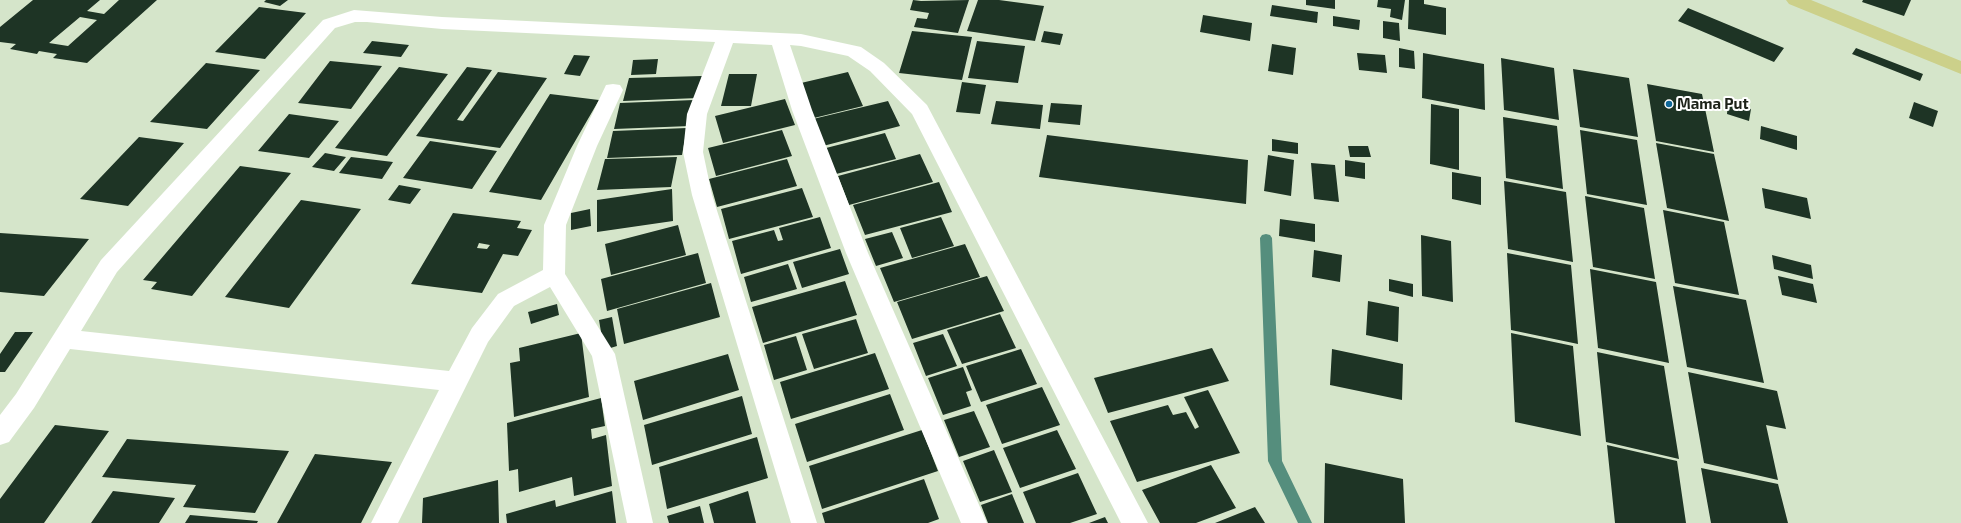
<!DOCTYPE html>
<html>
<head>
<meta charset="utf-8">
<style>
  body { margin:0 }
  canvas { display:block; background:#d5e5ca }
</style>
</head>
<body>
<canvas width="1961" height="523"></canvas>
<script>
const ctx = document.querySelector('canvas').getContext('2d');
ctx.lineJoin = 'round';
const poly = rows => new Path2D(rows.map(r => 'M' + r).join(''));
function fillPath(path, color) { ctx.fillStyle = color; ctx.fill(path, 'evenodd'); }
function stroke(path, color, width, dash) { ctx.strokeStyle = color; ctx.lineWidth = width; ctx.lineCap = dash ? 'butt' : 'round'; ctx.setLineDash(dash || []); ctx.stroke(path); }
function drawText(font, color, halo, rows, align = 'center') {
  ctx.font = font + ' "Exo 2",sans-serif'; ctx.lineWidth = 4; ctx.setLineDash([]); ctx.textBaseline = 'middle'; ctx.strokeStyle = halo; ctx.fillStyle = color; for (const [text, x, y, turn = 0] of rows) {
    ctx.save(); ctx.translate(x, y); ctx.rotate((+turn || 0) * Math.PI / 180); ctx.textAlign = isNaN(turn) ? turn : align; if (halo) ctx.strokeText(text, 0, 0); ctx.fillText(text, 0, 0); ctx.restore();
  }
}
const stream = poly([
  [1266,234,1270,235,1272,238,1282,461,1312,523,1298,523,1268,461,1260,238,1262,235,1266,234]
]);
const building = poly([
  [33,0,100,0,87,11,104,14,119,0,157,0,87,63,53,58,57,54,39,51,37,54,10,49,16,44,0,42,0,27],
  [80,17,97,20,68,46,49,43],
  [266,0,288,0,280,6,264,2],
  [913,0,921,1,969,0,958,33,914,27,917,18,927,19,929,13,910,10],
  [978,0,999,0,1044,6,1035,41,967,31],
  [1306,0,1335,0,1335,9,1306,5],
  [1378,0,1405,0,1402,20,1390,17,1391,9,1377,7],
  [1409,0,1424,0,1424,4,1446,8,1446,35,1408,29],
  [1863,0,1911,0,1904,16,1862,2],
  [1272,5,1318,12,1317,23,1270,16],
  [259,7,306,13,265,59,215,52],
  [1688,8,1784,48,1774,62,1678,21],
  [1203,15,1252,23,1250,41,1200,32],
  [1333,16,1360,20,1359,30,1333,26],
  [1383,21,1399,23,1400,41,1383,38],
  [912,31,972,37,962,80,899,73],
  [1044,31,1063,34,1060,45,1041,42],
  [372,41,409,45,401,57,363,53],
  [977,41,1025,46,1018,83,968,78],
  [1272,44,1296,48,1293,75,1268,71],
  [1399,48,1414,51,1415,69,1399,67],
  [1856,48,1923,74,1920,81,1852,54],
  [1357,53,1385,55,1387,73,1359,70],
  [1423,53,1484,64,1485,110,1422,98],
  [574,55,590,56,580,76,564,74],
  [1501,58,1554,68,1559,120,1504,110],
  [658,59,656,74,631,75,633,60],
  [330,61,382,66,351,109,298,103],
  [206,63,260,70,207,129,150,122],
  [399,67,448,74,387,156,335,148],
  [467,67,492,70,457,120,463,121,498,72,547,78,500,148,416,136],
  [1573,69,1629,78,1638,137,1580,127],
  [848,72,863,106,814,118,801,83],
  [729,74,757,74,751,106,721,106],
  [702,76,698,98,623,101,629,78],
  [962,82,986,85,980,114,956,112],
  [1647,84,1702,94,1714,152,1656,141],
  [550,94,599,100,541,200,489,192],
  [785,99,795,125,723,143,715,116],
  [694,100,690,126,614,129,620,103],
  [888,101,900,126,823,146,813,119],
  [996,101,1043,105,1040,129,991,124],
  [1728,102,1751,109,1749,121,1727,114],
  [1914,102,1938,111,1933,127,1909,118],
  [1051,103,1082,105,1080,125,1048,122],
  [1431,104,1459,109,1459,170,1430,164],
  [289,114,339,121,309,158,258,151],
  [1503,117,1557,126,1563,189,1506,178],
  [1761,126,1797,136,1797,150,1760,139],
  [687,128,682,155,607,158,613,131],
  [782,130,792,156,716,176,708,148],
  [1580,130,1637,140,1647,205,1587,194],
  [885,133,896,159,836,174,826,148],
  [1047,135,1248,160,1246,204,1039,177],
  [139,137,184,143,128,206,80,199],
  [1272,139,1298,143,1298,154,1272,151],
  [430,141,497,151,472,189,403,178],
  [1656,143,1714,154,1729,221,1667,208],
  [1348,146,1368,146,1371,157,1350,157],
  [325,153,346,157,334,171,312,167],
  [920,154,933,182,849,205,838,176],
  [1268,155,1294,160,1291,196,1264,191],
  [351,157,393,162,382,179,339,173],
  [677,157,671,187,597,190,605,159],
  [787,159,797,186,717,207,709,179],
  [1345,160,1365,163,1365,179,1345,176],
  [1311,163,1335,165,1339,202,1314,199],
  [240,166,291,173,192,296,151,289,157,282,143,280],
  [1452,172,1481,177,1481,205,1452,199],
  [1504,181,1566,192,1573,262,1508,249],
  [939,182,952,212,865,235,853,205],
  [399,185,421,189,410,204,388,200],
  [802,188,813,217,729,239,721,209],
  [1762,188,1807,198,1811,219,1765,208],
  [672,189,673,221,597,232,597,200],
  [1585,196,1644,208,1655,279,1593,267],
  [301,200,361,209,289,308,225,297],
  [590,209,591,226,571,230,571,213],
  [1663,210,1724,222,1739,295,1675,283],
  [453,213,521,221,517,228,532,230,518,256,503,254,482,293,411,284],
  [479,243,490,245,487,249,477,248],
  [820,217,831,248,741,274,732,241,774,230,778,241,783,240,779,228],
  [941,217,954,246,912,258,900,228],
  [1280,219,1315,224,1315,242,1279,236],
  [678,225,686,255,611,275,605,244],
  [892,232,903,258,876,266,865,239],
  [0,233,89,239,44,296,0,292],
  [1421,235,1451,241,1453,302,1422,296],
  [965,244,980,277,894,302,880,268],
  [840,249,849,274,802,288,793,262],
  [1314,250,1342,255,1340,282,1312,277],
  [698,253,706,283,607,311,601,279],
  [1507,253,1571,265,1578,344,1511,330],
  [1772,255,1811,265,1813,279,1774,269],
  [788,264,797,289,751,302,744,277],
  [1590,269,1656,282,1669,363,1598,348],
  [987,276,1004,311,912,339,897,302],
  [1778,276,1813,284,1817,303,1782,295],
  [1389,279,1413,284,1413,297,1389,291],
  [845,281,857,315,763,343,752,307],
  [711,283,720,317,624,344,617,309],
  [1673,286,1746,300,1764,383,1687,367],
  [1368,301,1399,307,1398,342,1366,335],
  [557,304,559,315,531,324,528,312],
  [1000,314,1016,348,962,364,947,330],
  [612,317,617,346,604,350,599,320],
  [856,319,868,353,814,369,802,334],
  [15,332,33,332,5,372,0,372,0,354],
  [581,333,589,397,514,417,510,363,520,361,519,348],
  [1511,333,1573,346,1581,436,1515,422],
  [943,334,957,366,926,376,913,343],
  [796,336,807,370,774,380,764,345],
  [1212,348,1229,381,1108,413,1094,378],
  [1021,349,1037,384,981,402,966,366],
  [1332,349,1403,364,1402,400,1330,385],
  [1597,352,1664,366,1679,459,1606,442],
  [875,353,889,389,791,419,780,382],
  [728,354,739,390,643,420,634,381],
  [963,367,972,390,966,392,971,406,943,415,928,378],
  [1688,372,1777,391,1786,429,1766,425,1778,480,1704,463],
  [1042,387,1060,425,1002,444,986,405],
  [1208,390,1240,453,1137,482,1110,421,1168,405,1173,415,1186,412,1195,429,1199,427,1184,397],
  [890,394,904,430,807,462,795,424],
  [742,396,752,434,652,465,644,425],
  [601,398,605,426,591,429,592,439,606,435,612,486,574,496,572,477,519,492,518,469,509,471,507,423],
  [974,411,990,447,959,457,944,420],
  [55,425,109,431,44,523,0,523,0,499],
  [922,430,938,471,822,509,809,466],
  [1057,430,1076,469,1020,488,1003,448],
  [757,437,768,478,667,509,659,467],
  [127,439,289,451,255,513,183,507,196,485,102,477],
  [1607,445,1677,461,1686,523,1615,523],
  [994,450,1012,492,980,502,963,461],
  [315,454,392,462,361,523,277,523],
  [1325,463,1403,479,1405,523,1324,523],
  [1211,465,1236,508,1196,523,1160,523,1142,490],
  [1701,468,1778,484,1788,523,1711,523],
  [1078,473,1097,514,1070,523,1036,523,1023,492],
  [924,479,939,519,928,523,825,523,822,513],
  [498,480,499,523,422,523,423,498],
  [113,491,175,498,159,523,91,523],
  [612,491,616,523,507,523,506,514,555,500,556,507],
  [748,491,756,523,714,523,709,504],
  [1012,494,1024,523,988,523,981,505],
  [700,506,704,523,669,523,667,516],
  [1255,507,1265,523,1215,523],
  [190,515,258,521,257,523,185,523],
  [1105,517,1108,523,1089,523]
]);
const minor = poly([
  [354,10,442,17,801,34,861,47,884,63,927,105,1148,523,1121,523,912,114,870,71,848,56,801,46,790,45,812,110,868,253,987,523,961,523,846,253,792,110,772,45,733,43,707,114,703,152,712,195,817,523,791,523,692,195,683,152,687,114,715,42,442,29,367,22,355,22,335,28,117,272,81,331,449,371,472,328,498,294,543,270,544,225,577,146,606,85,613,84,620,85,623,90,597,146,566,225,565,274,615,354,653,523,627,523,592,356,550,287,514,306,488,342,398,523,371,523,439,390,70,349,34,408,9,442,0,445,0,415,16,394,101,260,323,20,354,10]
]);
const highway = poly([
  [1786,0,1811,0,1961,61,1961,74,1789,4,1786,0]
]);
const markers = [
  [1669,104,4,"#0f6798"]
];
const poiNames = [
  ["Mama Put",1677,104]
];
fillPath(stream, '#558e7d');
fillPath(building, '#1e3425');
fillPath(minor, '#fff');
fillPath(highway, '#ccd08a');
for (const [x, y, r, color] of markers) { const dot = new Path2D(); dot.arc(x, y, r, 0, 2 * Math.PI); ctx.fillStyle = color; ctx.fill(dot); stroke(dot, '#fff', 1.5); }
drawText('bold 15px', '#1d2219', '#fff', poiNames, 'left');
</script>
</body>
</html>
